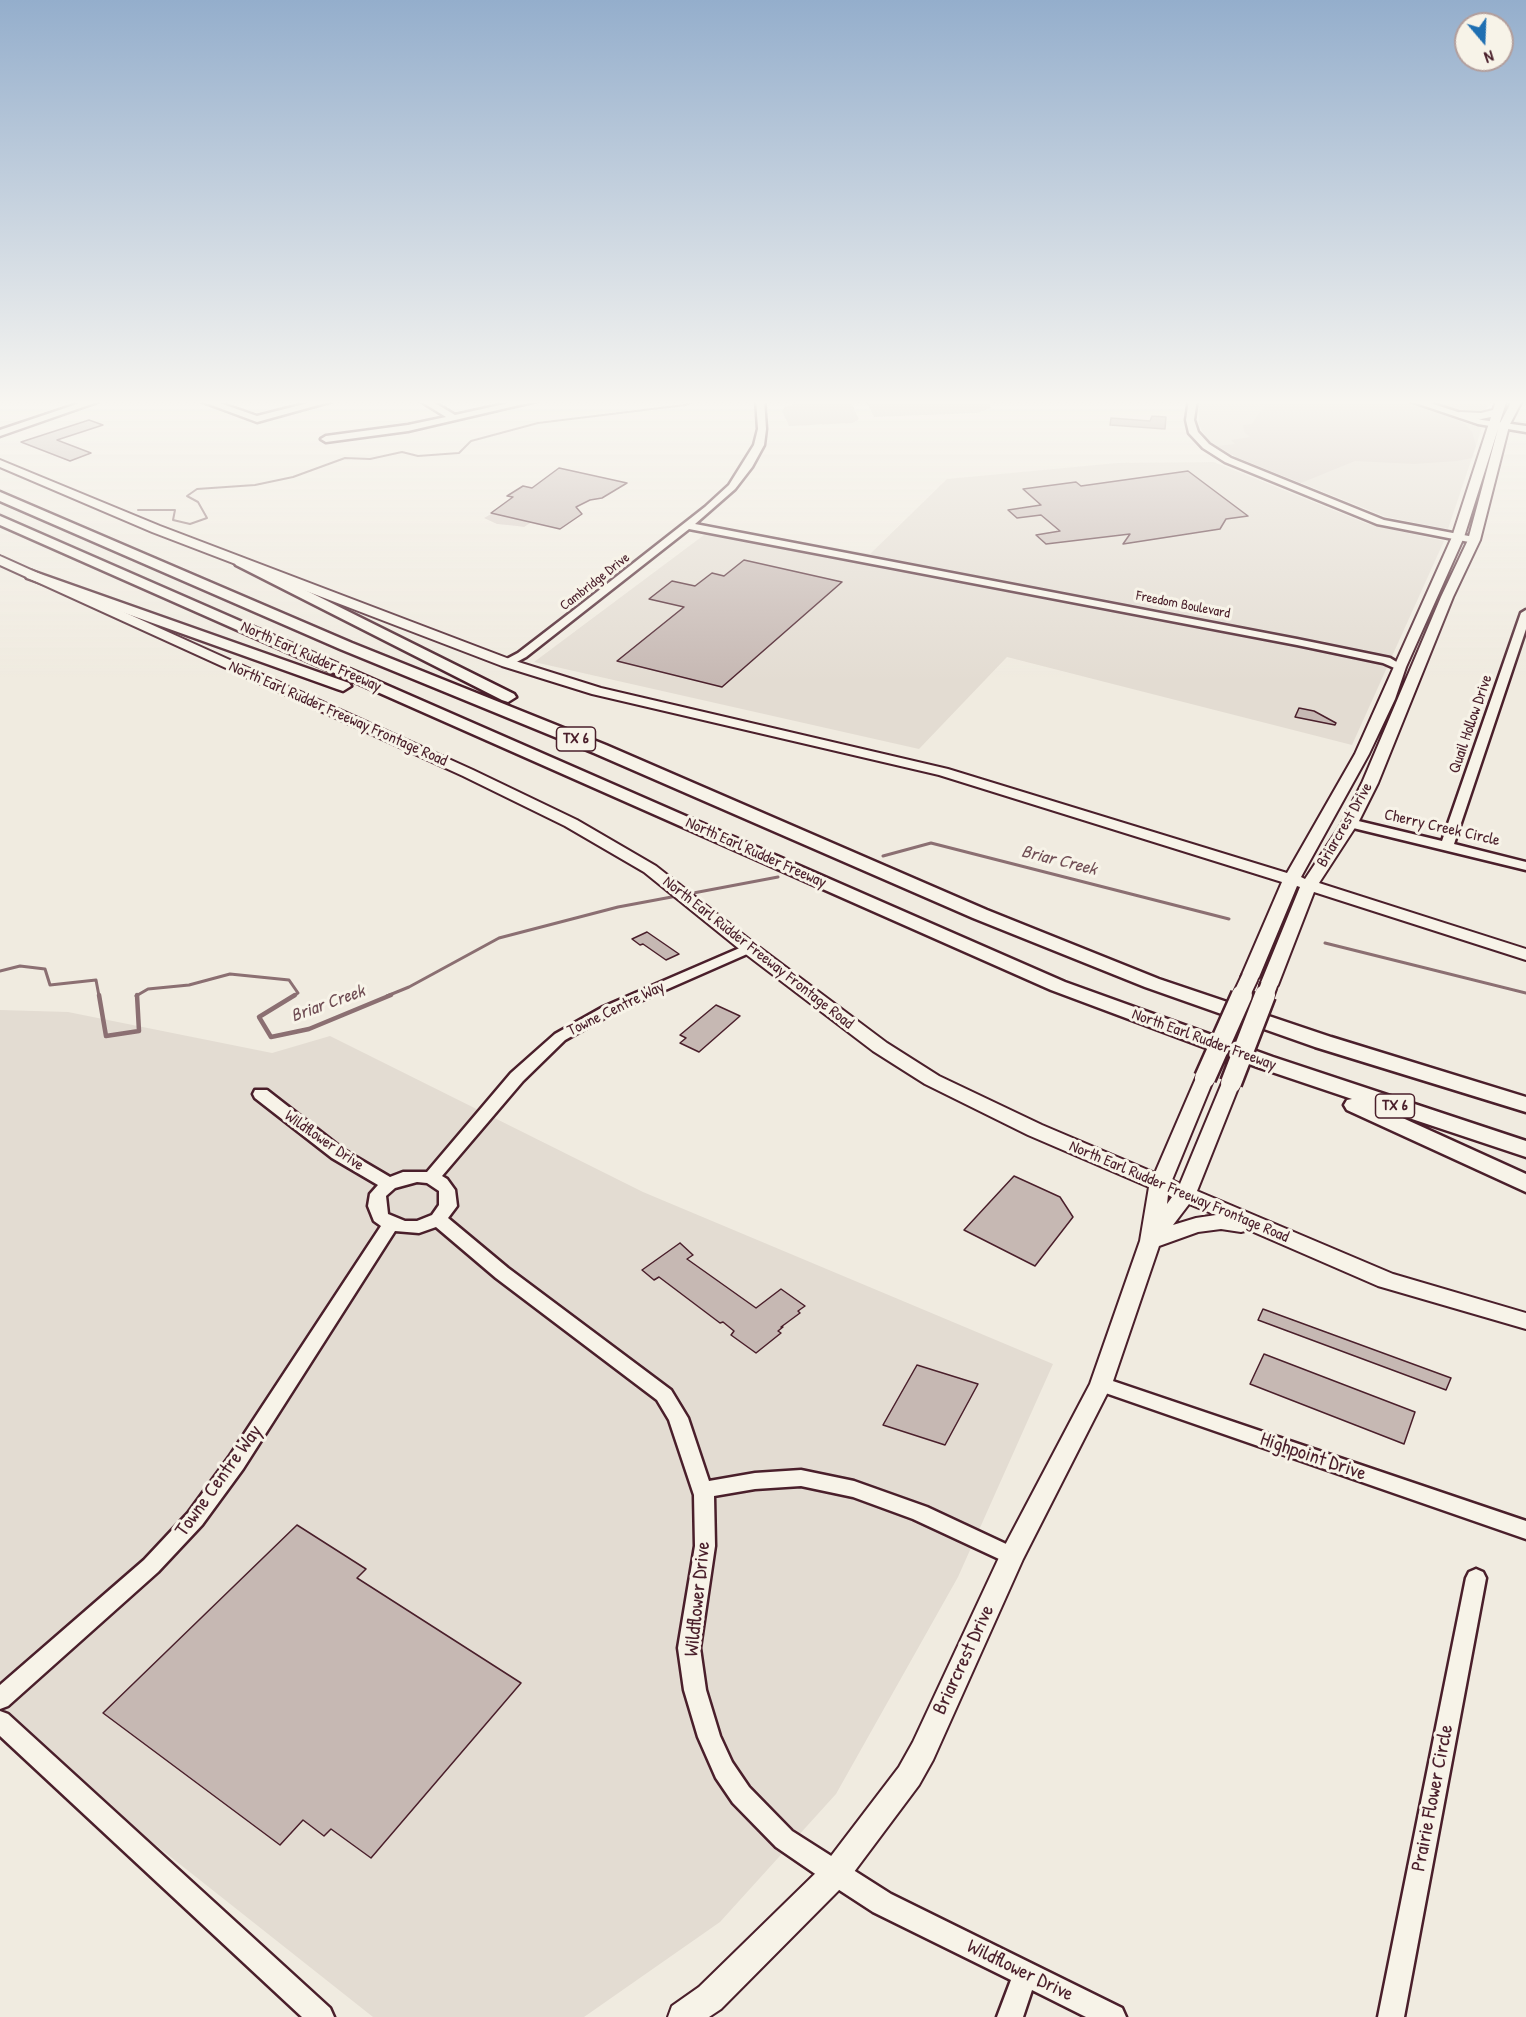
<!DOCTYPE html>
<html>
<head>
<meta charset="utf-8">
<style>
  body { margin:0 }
  #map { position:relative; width:1526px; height:2017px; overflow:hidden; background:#f0ebe0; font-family:"Patrick Hand",sans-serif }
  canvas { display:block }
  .north { position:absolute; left:1454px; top:12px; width:60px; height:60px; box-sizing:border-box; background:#f7f3e8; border:2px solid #b29e9c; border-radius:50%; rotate:161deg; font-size:16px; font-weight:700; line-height:24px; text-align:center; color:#4a1f2b }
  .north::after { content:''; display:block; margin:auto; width:21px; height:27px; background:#1f6fb2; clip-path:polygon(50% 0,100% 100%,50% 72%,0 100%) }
</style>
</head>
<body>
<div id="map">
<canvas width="1526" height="2017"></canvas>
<div class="north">N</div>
</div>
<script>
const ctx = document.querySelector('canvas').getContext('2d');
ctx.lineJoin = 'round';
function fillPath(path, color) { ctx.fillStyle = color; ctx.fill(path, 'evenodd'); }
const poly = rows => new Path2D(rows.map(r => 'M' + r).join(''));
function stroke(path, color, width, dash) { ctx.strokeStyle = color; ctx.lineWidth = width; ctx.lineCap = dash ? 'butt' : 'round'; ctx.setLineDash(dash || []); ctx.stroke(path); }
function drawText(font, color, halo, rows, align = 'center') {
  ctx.font = font + ' "Patrick Hand",sans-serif'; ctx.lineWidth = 6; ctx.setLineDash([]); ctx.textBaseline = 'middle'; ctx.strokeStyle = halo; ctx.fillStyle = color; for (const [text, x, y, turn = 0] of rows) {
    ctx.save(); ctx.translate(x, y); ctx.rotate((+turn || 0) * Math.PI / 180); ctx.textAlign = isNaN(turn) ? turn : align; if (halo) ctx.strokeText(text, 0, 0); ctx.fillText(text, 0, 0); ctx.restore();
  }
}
const built = poly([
  [1199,399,1491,399,1485,413,1449,414,1482,428,1448,529,1386,517,1224,452,1206,438,1199,425],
  [1214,462,1368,524,1444,541,1352,745,1007,657,919,749,534,662,716,526,870,554,947,479,1117,463],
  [0,1010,68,1012,272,1053,330,1036,643,1192,1053,1364,958,1577,836,1794,720,1922,584,2017,373,2017,9,1729,0,1714]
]);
const green = poly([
  [805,399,849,399,859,419,853,423,789,426,782,411,785,407],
  [865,399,987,399,991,408,977,413,874,417],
  [1253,399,1391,399,1405,402,1444,413,1465,424,1472,432,1476,446,1472,458,1457,461,1414,464,1355,461,1301,483,1238,458,1217,446,1235,444,1231,440,1250,437,1244,432,1243,425,1252,424,1264,406,1252,401],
  [493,513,532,522,524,527,517,526,497,524,484,518]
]);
const water = poly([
  [1152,416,1166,417,1165,429,1110,425,1111,418,1150,421,1152,416]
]);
const streamFar2 = poly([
  [138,510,175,510,173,520,190,524,207,518,198,502,187,496,197,489,255,485,293,477,345,458,370,459,402,452,418,456,459,453,471,441,538,423,685,405,702,399]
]);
const streamFar1 = poly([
  [883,856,931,843,1229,919],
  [688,894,778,877],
  [1325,943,1526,993],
  [0,971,20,966,45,969,50,985,96,980,99,996],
  [136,996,148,989,189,985,230,974,289,980,298,993,293,996],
  [387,996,409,987,499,938,618,907,677,896]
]);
const stream = poly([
  [99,995,106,1036,139,1031,137,995],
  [295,995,259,1017,271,1037,309,1029,391,995]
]);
const building = poly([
  [89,420,103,425,57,440,91,453,70,461,21,442,89,420],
  [559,468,627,483,602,498,590,500,576,507,582,514,560,529,491,513,513,497,507,496,523,486,532,488,559,468],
  [1188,471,1248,516,1226,519,1220,529,1123,544,1130,534,1046,544,1036,535,1060,531,1041,515,1017,518,1008,510,1041,505,1023,489,1076,482,1081,486,1188,471],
  [744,560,842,582,722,687,617,661,684,607,649,599,672,581,695,586,712,573,724,576,744,560],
  [1299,708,1314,711,1336,723,1335,725,1295,717,1299,708],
  [647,932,679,954,666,960,643,944,640,945,632,939,647,932],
  [716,1005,740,1016,699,1052,680,1043,686,1038,680,1035,716,1005],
  [1014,1176,1060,1197,1073,1217,1035,1266,964,1230,1014,1176],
  [680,1243,693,1255,687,1259,756,1308,781,1289,805,1306,798,1311,800,1313,781,1327,783,1327,778,1331,781,1333,756,1353,731,1335,734,1331,723,1322,720,1323,659,1277,654,1280,642,1270,680,1243],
  [1263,1309,1451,1378,1446,1390,1258,1320,1263,1309],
  [1264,1354,1415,1412,1404,1444,1250,1384,1264,1354],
  [917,1365,978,1384,945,1445,883,1425,917,1365],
  [297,1525,366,1569,357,1578,521,1683,371,1858,331,1829,324,1836,303,1820,280,1845,103,1713,297,1525]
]);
const minor = poly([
  [92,399,106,399,0,436,0,430,92,399],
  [195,399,208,399,257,416,324,399,340,399,257,422,195,399],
  [417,399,428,399,455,415,527,399,545,399,408,431,326,442,321,439,326,436,408,425,446,417,417,399],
  [756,399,764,399,766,429,764,445,752,467,735,489,695,524,1297,639,1390,658,1405,667,1399,670,1383,663,1297,645,689,529,526,657,511,665,503,665,503,661,518,653,579,606,705,507,729,485,754,445,758,429,756,399],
  [1189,399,1197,399,1194,420,1198,432,1209,444,1231,458,1384,520,1474,537,1479,540,1474,543,1377,524,1225,462,1203,448,1189,433,1186,420,1189,399],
  [1404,399,1418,399,1482,420,1526,426,1526,432,1478,424,1404,399],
  [1526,610,1526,629,1454,844,1526,862,1526,870,1345,826,1343,823,1345,820,1350,819,1442,841,1521,613,1526,610],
  [749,944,754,945,756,948,754,951,613,1013,565,1040,523,1081,442,1176,447,1179,455,1190,457,1206,448,1218,508,1268,671,1390,688,1418,709,1481,755,1473,801,1470,854,1481,927,1507,1019,1550,1022,1556,1019,1562,1012,1565,913,1519,853,1497,801,1486,755,1489,714,1496,715,1546,700,1648,706,1690,720,1736,732,1762,749,1787,792,1831,891,1894,1122,2008,1126,2017,1086,2017,1032,1990,1023,2017,997,2017,1011,1980,873,1912,827,1882,776,1847,733,1803,716,1778,698,1737,684,1690,678,1648,695,1546,694,1495,669,1420,657,1400,496,1278,436,1227,419,1233,395,1231,243,1469,202,1525,158,1572,8,1706,0,1709,0,1685,144,1560,188,1513,229,1457,381,1226,374,1221,368,1206,370,1194,378,1185,332,1158,255,1098,253,1094,255,1090,267,1090,344,1150,390,1177,403,1172,427,1172,511,1073,555,1034,603,1007,749,944],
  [417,1182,427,1183,439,1191,439,1205,432,1215,417,1221,405,1221,388,1214,386,1196,395,1188,417,1182],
  [1101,1377,1526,1521,1526,1539,1094,1389,1092,1384,1094,1379,1101,1377],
  [1476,1569,1483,1572,1486,1578,1404,2017,1378,2017,1466,1578,1469,1572,1476,1569],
  [0,1711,8,1714,330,2008,334,2017,302,2017,0,1736,0,1711]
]);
const major = poly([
  [1497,399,1507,399,1499,425,1513,399,1523,399,1509,426,1480,540,1453,597,1378,783,1358,823,1319,883,1526,949,1526,960,1314,892,1278,985,1275,989,1269,990,1263,989,1260,985,1300,887,1297,886,1259,977,1256,981,1250,982,1244,981,1241,977,1282,882,939,775,592,694,502,666,152,532,0,467,0,460,160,526,512,660,601,688,948,769,1287,873,1355,754,1452,537,1491,417,1481,419,1460,418,1455,415,1460,412,1481,413,1493,410,1497,399],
  [1498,429,1468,540,1441,597,1362,783,1342,823,1305,879,1301,877,1369,754,1395,699,1406,667,1464,537,1498,429],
  [0,556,473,770,577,820,656,866,755,944,887,1043,939,1076,1042,1125,1155,1173,1196,1078,1198,1074,1212,1074,1214,1078,1172,1180,1180,1184,1222,1083,1224,1079,1238,1079,1240,1083,1197,1191,1393,1274,1526,1313,1526,1329,1378,1286,1249,1230,1241,1232,1221,1229,1198,1232,1159,1246,1112,1384,1023,1559,933,1760,919,1785,845,1884,721,2009,709,2017,668,2017,672,2006,699,1987,825,1864,899,1767,913,1742,1003,1549,1090,1384,1140,1241,1149,1187,1028,1135,925,1084,873,1051,743,952,644,872,565,826,463,776,0,565,0,556],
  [1168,1195,1172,1197,1167,1204,1168,1195],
  [1189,1204,1216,1215,1196,1218,1173,1225,1189,1204]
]);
const highway = poly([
  [0,492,352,643,606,745,987,910,1159,979,1331,1037,1526,1097,1526,1112,1315,1047,1145,987,973,918,594,753,340,649,0,501,0,492],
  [0,516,1065,982,1273,1057,1526,1141,1526,1157,1385,1110,1526,1174,1526,1192,1347,1110,1344,1105,1347,1100,1352,1099,1257,1067,1051,990,0,525,0,516],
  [241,558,514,694,516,697,508,702,502,700,236,565,234,562,241,558],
  [32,571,349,683,351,686,343,691,337,689,27,578,25,575,27,572,32,571]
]);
const majorBridgeFar1 = poly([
  [1241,996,1250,977],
  [1265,996,1269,985]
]);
const majorBridge = poly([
  [1205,1078,1242,995],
  [1231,1083,1265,995]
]);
const farStreetnames = [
  ["Cambridge Drive",595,582,-38],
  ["Freedom Boulevard",1183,605,11]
];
const shields = [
  [576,739,39],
  [1395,1106,39]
];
const shieldNames = [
  ["TX 6",576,739],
  ["TX 6",1395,1106]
];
const streetNames = [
  ["North Earl Rudder Freeway",311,657,24],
  ["North Earl Rudder Freeway Frontage Road",338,714,24],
  ["Quail Hollow Drive",1471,724,-71],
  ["Briarcrest Drive",1345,825,-60],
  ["Cherry Creek Circle",1442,828,13],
  ["North Earl Rudder Freeway",756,853,24],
  ["North Earl Rudder Freeway Frontage Road",758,953,38],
  ["Towne Centre Way",616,1009,-26],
  ["North Earl Rudder Freeway",1204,1040,20],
  ["Wildflower Drive",324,1141,35],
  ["North Earl Rudder Freeway Frontage Road",1179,1192,23]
];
const waterNames = [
  ["Briar Creek",1059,861,14],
  ["Briar Creek",328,1004,-20]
];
const nearStreetnames = [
  ["Highpoint Drive",1313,1457,19],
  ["Towne Centre Way",219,1481,-54],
  ["Wildflower Drive",698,1599,-84],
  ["Briarcrest Drive",964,1660,-65],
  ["Prairie Flower Circle",1433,1798,-79],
  ["Wildflower Drive",1020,1971,26]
];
fillPath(built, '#e3dcd2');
fillPath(green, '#d8cdc6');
fillPath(water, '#b7a4a2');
stroke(water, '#8b6f72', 1.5);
stroke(streamFar2, '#8b6f72', 2);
stroke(streamFar1, '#8b6f72', 3);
stroke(stream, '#8b6f72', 4.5);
fillPath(building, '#c6b8b3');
stroke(building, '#4a1f2b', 1.5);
stroke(minor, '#4a1f2b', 5);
stroke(major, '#4a1f2b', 4);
stroke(highway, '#4a1f2b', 5);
fillPath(minor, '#f7f3e8');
fillPath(major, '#f7f3e8');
fillPath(highway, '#f7f3e8');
stroke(majorBridgeFar1, '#4a1f2b', 20, []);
stroke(majorBridge, '#4a1f2b', 25, []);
stroke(majorBridgeFar1, '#f7f3e8', 16);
stroke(majorBridge, '#f7f3e8', 20);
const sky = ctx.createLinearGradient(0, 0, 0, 682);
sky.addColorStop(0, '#94aecc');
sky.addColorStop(0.59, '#f8f6f1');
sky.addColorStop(1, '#f8f6f100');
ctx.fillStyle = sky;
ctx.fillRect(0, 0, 1526, 682);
drawText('14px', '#4a1f2b', '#f7f3e8', farStreetnames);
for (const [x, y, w] of shields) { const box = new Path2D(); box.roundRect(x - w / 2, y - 12, w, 24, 4.5); ctx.fillStyle = '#f7f3e8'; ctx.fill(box); stroke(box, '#4a1f2b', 1.5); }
drawText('bold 15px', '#4a1f2b', null, shieldNames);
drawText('16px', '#4a1f2b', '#f7f3e8', streetNames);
drawText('italic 18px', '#704e55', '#f7f3e8', waterNames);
drawText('20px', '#4a1f2b', '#f7f3e8', nearStreetnames);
</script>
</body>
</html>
